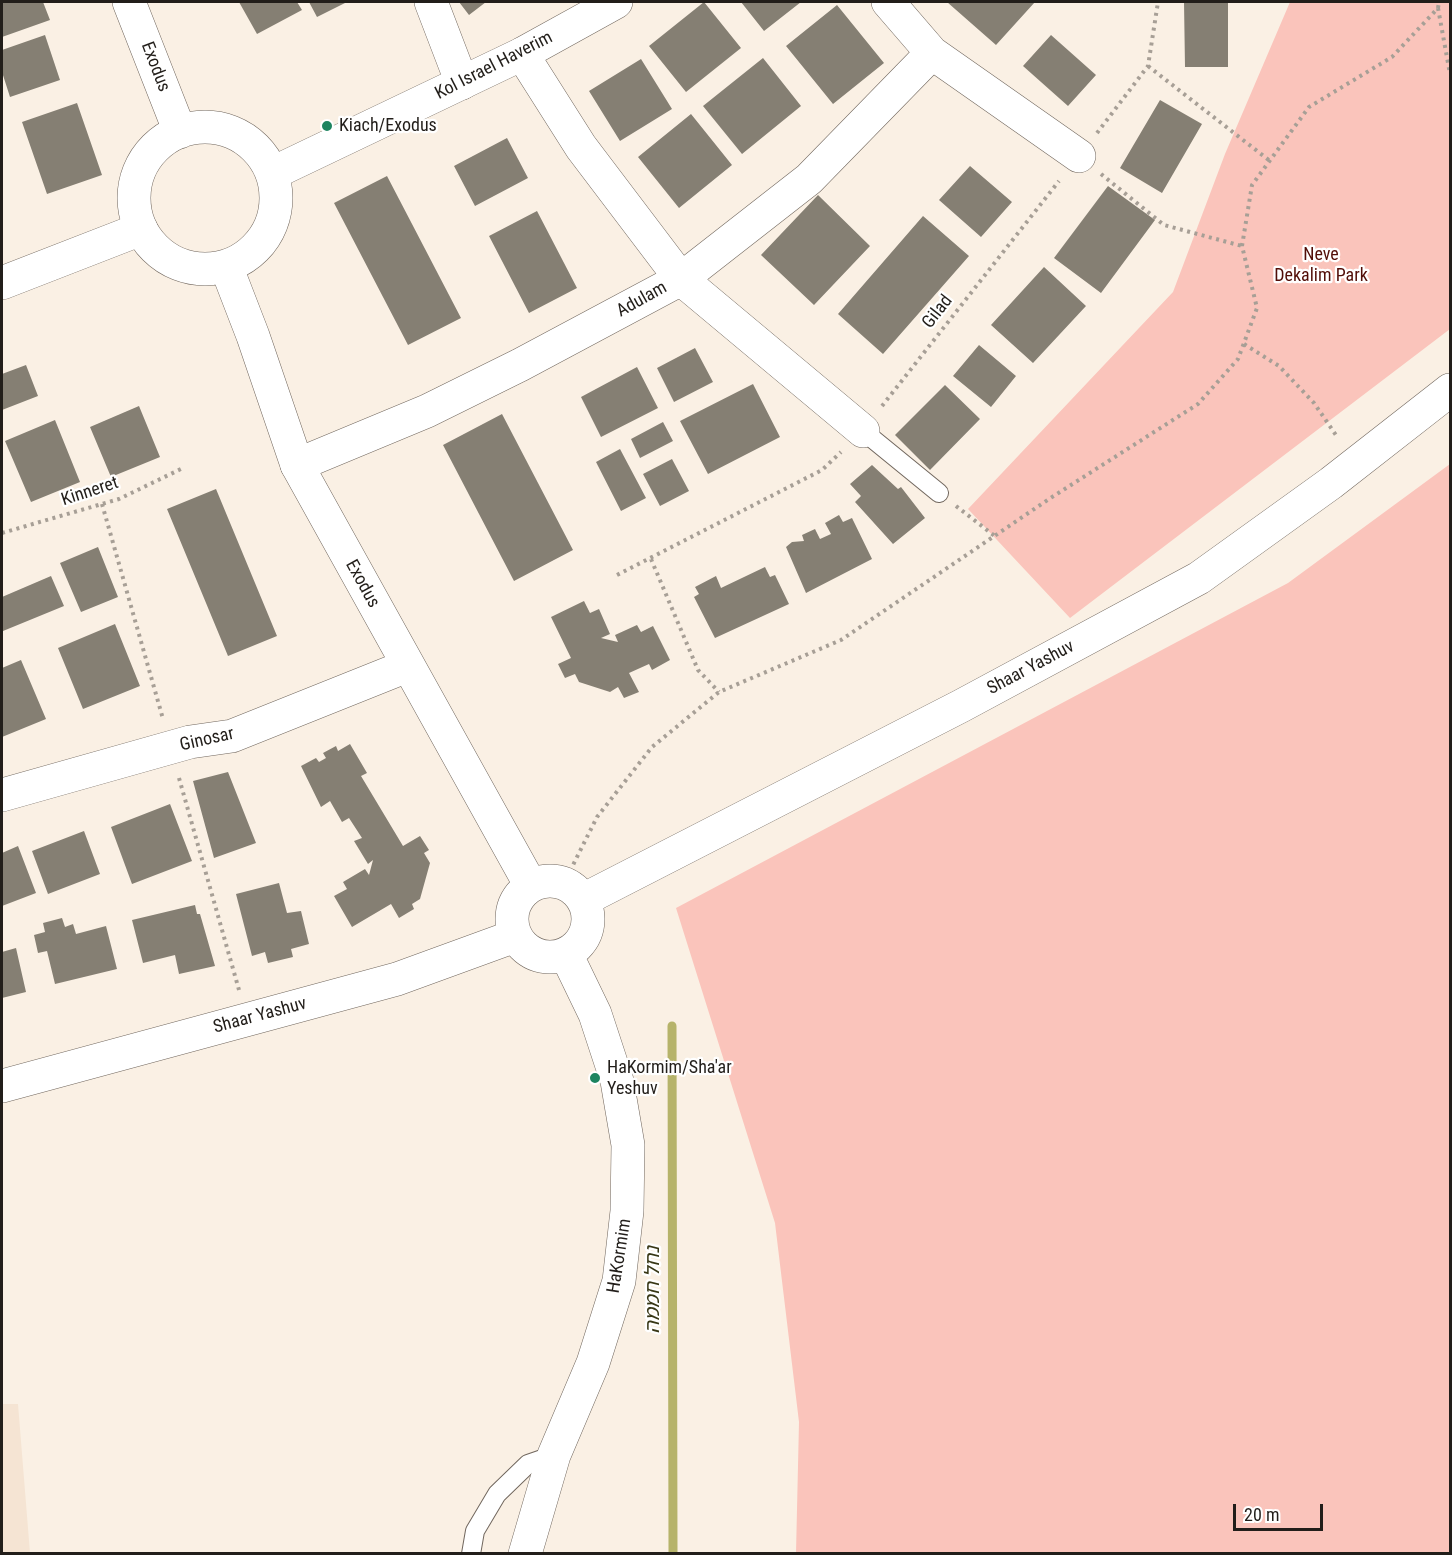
<!DOCTYPE html>
<html>
<head>
<meta charset="utf-8">
<style>
  body { margin:0 }
  #map { position:relative; width:1452px; height:1555px; overflow:hidden; background:#faf0e4; font-family:"Roboto Condensed",sans-serif }
  canvas { display:block }
  .frame { position:absolute; inset:0; border:3px solid #221e1a; pointer-events:none }
  .scale { position:absolute; left:1233px; top:1504px; width:90px; height:27px; box-sizing:border-box; border:3px solid #221e1a; border-top:0; padding-left:8px; font-size:18px; line-height:21px; white-space:nowrap; color:#221e1a; -webkit-text-stroke:4px #fff; paint-order:stroke }
</style>
</head>
<body>
<div id="map">
<canvas width="1452" height="1555"></canvas>
<div class="frame"></div>
<div class="scale">20 m</div>
</div>
<script>
const ctx = document.querySelector('canvas').getContext('2d');
ctx.lineJoin = 'round';
function fillPath(path, color) { ctx.fillStyle = color; ctx.fill(path, 'evenodd'); }
const poly = rows => new Path2D(rows.map(r => 'M' + r).join(''));
function stroke(path, color, width, dash) { ctx.strokeStyle = color; ctx.lineWidth = width; ctx.lineCap = dash ? 'butt' : 'round'; ctx.setLineDash(dash || []); ctx.stroke(path); }
function drawText(font, color, halo, rows, align = 'center') {
  ctx.font = font + ' "Roboto Condensed","Noto Sans Hebrew",sans-serif'; ctx.lineWidth = 4.5; ctx.setLineDash([]); ctx.textBaseline = 'middle'; ctx.strokeStyle = halo; ctx.fillStyle = color; for (const [text, x, y, turn = 0] of rows) {
    ctx.save(); ctx.translate(x, y); ctx.rotate((+turn || 0) * Math.PI / 180); ctx.textAlign = isNaN(turn) ? turn : align; if (halo) ctx.strokeText(text, 0, 0); ctx.fillText(text, 0, 0); ctx.restore();
  }
}
const built = poly([
  [2,1404,18,1404,30,1553,2,1553]
]);
const green = poly([
  [1290,2,1450,2,1450,329,1070,618,968,509,1173,292,1225,154],
  [1450,464,1450,1553,796,1553,799,1422,775,1223,676,908,1288,583]
]);
const stream = poly([
  [672,1026,673,1554]
]);
const building = poly([
  [2,2,43,2,50,20,2,37],
  [239,2,297,2,302,10,257,34],
  [309,2,347,2,317,17],
  [459,2,486,2,469,15],
  [704,2,741,48,686,92,649,46],
  [741,2,801,2,764,31],
  [947,2,1035,2,996,45],
  [1184,2,1228,2,1228,67,1185,67],
  [837,5,884,63,833,104,786,46],
  [45,35,60,80,10,97,2,72,2,50],
  [1051,35,1096,75,1068,106,1023,66],
  [763,58,801,106,742,154,703,106],
  [641,59,672,109,620,141,589,91],
  [1160,100,1202,124,1162,193,1120,168],
  [77,103,102,175,47,194,22,122],
  [691,114,732,165,679,208,638,157],
  [507,138,528,178,475,206,454,166],
  [970,166,1012,202,981,237,939,200],
  [387,176,461,318,408,345,334,203],
  [1108,186,1155,220,1101,293,1054,258],
  [818,195,870,246,814,305,761,255],
  [537,211,577,288,529,313,489,236],
  [923,216,969,256,883,354,838,314],
  [1044,267,1086,306,1033,363,991,325],
  [979,345,1016,376,991,407,953,376],
  [695,348,713,382,674,402,657,368],
  [26,365,38,396,2,410,2,374],
  [637,367,658,408,601,437,581,397],
  [753,384,780,437,708,474,680,421],
  [945,385,980,419,930,470,895,435],
  [139,406,160,457,111,477,90,427],
  [502,414,573,550,514,581,443,445],
  [55,420,80,482,31,502,5,441],
  [663,422,673,441,640,458,631,439],
  [620,449,646,498,621,511,596,462],
  [672,459,689,491,660,506,643,474],
  [872,465,898,489,901,487,925,518,893,544,855,502,861,496,850,484],
  [216,489,277,636,228,656,167,509],
  [839,515,843,522,852,518,872,559,806,593,786,547,792,542,804,541,802,535,815,529,820,539,831,534,825,523],
  [98,547,118,597,81,612,60,563],
  [765,567,770,577,775,575,789,604,715,638,694,597,699,594,695,587,716,576,721,588],
  [51,576,64,606,3,631,2,597],
  [584,601,590,613,599,609,610,634,601,638,618,642,615,635,637,625,641,632,653,626,670,660,652,670,649,664,629,673,639,692,624,698,618,687,610,692,579,682,575,674,565,678,558,664,571,658,551,617],
  [115,624,140,686,83,709,58,648],
  [21,660,46,719,2,737,2,668],
  [350,744,367,773,361,776,403,846,420,836,429,850,424,853,430,863,420,899,412,904,414,909,399,918,391,904,352,927,334,896,347,889,343,882,365,869,369,875,373,860,368,864,354,841,362,838,349,818,342,822,330,801,321,807,301,766,316,758,319,762,326,758,323,753,336,746,338,751],
  [228,772,256,843,214,858,193,781],
  [170,804,192,861,132,884,111,827],
  [84,831,100,874,48,894,32,851],
  [18,846,36,893,2,906,2,853],
  [279,883,287,913,301,911,309,944,291,949,293,957,268,963,265,952,252,956,236,894],
  [195,905,197,914,200,914,215,966,179,974,175,955,143,963,132,920],
  [62,918,65,927,73,924,76,934,106,926,117,969,55,984,47,951,38,953,34,935,45,932,43,923],
  [16,948,26,992,2,998,2,952]
]);
const path = poly([
  [1438,8,1450,74],
  [1148,66,1270,161],
  [1097,133,1148,66,1158,2],
  [1101,174,1164,225,1242,246],
  [1244,344,1279,366,1314,403,1338,438],
  [882,406,1059,181],
  [102,504,163,719],
  [956,506,996,537],
  [2,533,119,499,183,468],
  [651,559,698,670,719,692],
  [617,575,822,470,841,452],
  [179,778,239,990],
  [570,871,597,817,652,747,719,692,841,640,1049,499,1198,404,1238,359,1257,308,1242,246,1252,185,1309,107,1392,57,1438,8,1439,2]
]);
const service = poly([
  [863,431,939,493],
  [471,1554,475,1531,497,1494,528,1464,554,1455]
]);
const minor = poly([
  [431,2,462,83],
  [888,2,932,53,1079,156],
  [522,54,581,147,681,279,863,431],
  [2,283,141,229],
  [297,465,427,411,520,365,681,279,809,179,932,53],
  [2,795,190,742,232,736,407,666],
  [2,1086,397,979,515,936]
]);
const tertiary = poly([
  [129,2,180,132],
  '134 198a71 71 0 1 1 142 0a71 71 0 1 1-142 0Z',
  [273,173,522,54,616,2],
  [226,266,253,336,297,465,531,886],
  '512 919a38 38 0 1 1 76 0a38 38 0 1 1-76 0Z',
  [583,900,961,706,1199,578,1331,483,1450,390],
  [525,1554,554,1455,593,1363,619,1281,627,1211,628,1145,617,1081,595,1014,566,954]
]);
const markers = [
  [327,126,6,"#1d845f"],
  [595,1078,6,"#1d845f"]
];
const streetNames = [
  ["Kol Israel Haverim",494,66,-27],
  ["Exodus",155,67,69],
  ["Adulam",642,300,-29],
  ["Gilad",938,312,-52],
  ["Kinneret",90,492,-18],
  ["Exodus",362,584,61],
  ["Shaar Yashuv",1031,668,-28],
  ["Ginosar",207,740,-13],
  ["Shaar Yashuv",260,1016,-15],
  ["HaKormim",620,1256,-81]
];
const poiNames = [
  ["Kiach/Exodus",339,126],
  ["HaKormim/Sha'ar",607,1068],
  ["Yeshuv",607,1089]
];
const parkNames = [
  ["Neve",1321,255],
  ["Dekalim Park",1321,276]
];
const waterNames = [
  ["נחל חממה",654,1290,-90]
];
fillPath(built, '#f5e4d3');
fillPath(green, '#fac4bb');
stroke(stream, '#b6b36a', 9);
fillPath(building, '#857f73');
stroke(service, '#71675e', 20);
stroke(minor, '#71675e', 34);
stroke(tertiary, '#71675e', 34);
stroke(path, '#a79f96', 4, [3, 4.5]);
stroke(service, '#fff', 18);
stroke(minor, '#fff', 33);
stroke(tertiary, '#fff', 33);
for (const [x, y, r, color] of markers) { const dot = new Path2D(); dot.arc(x, y, r, 0, 2 * Math.PI); ctx.fillStyle = color; ctx.fill(dot); stroke(dot, '#fff', 2); }
drawText('18px', '#221e1a', '#fff', streetNames);
drawText('18px', '#221e1a', '#fff', poiNames, 'left');
drawText('18px', '#520e08', '#fff', parkNames);
drawText('italic 20px', '#383716', '#fff', waterNames);
</script>
</body>
</html>
